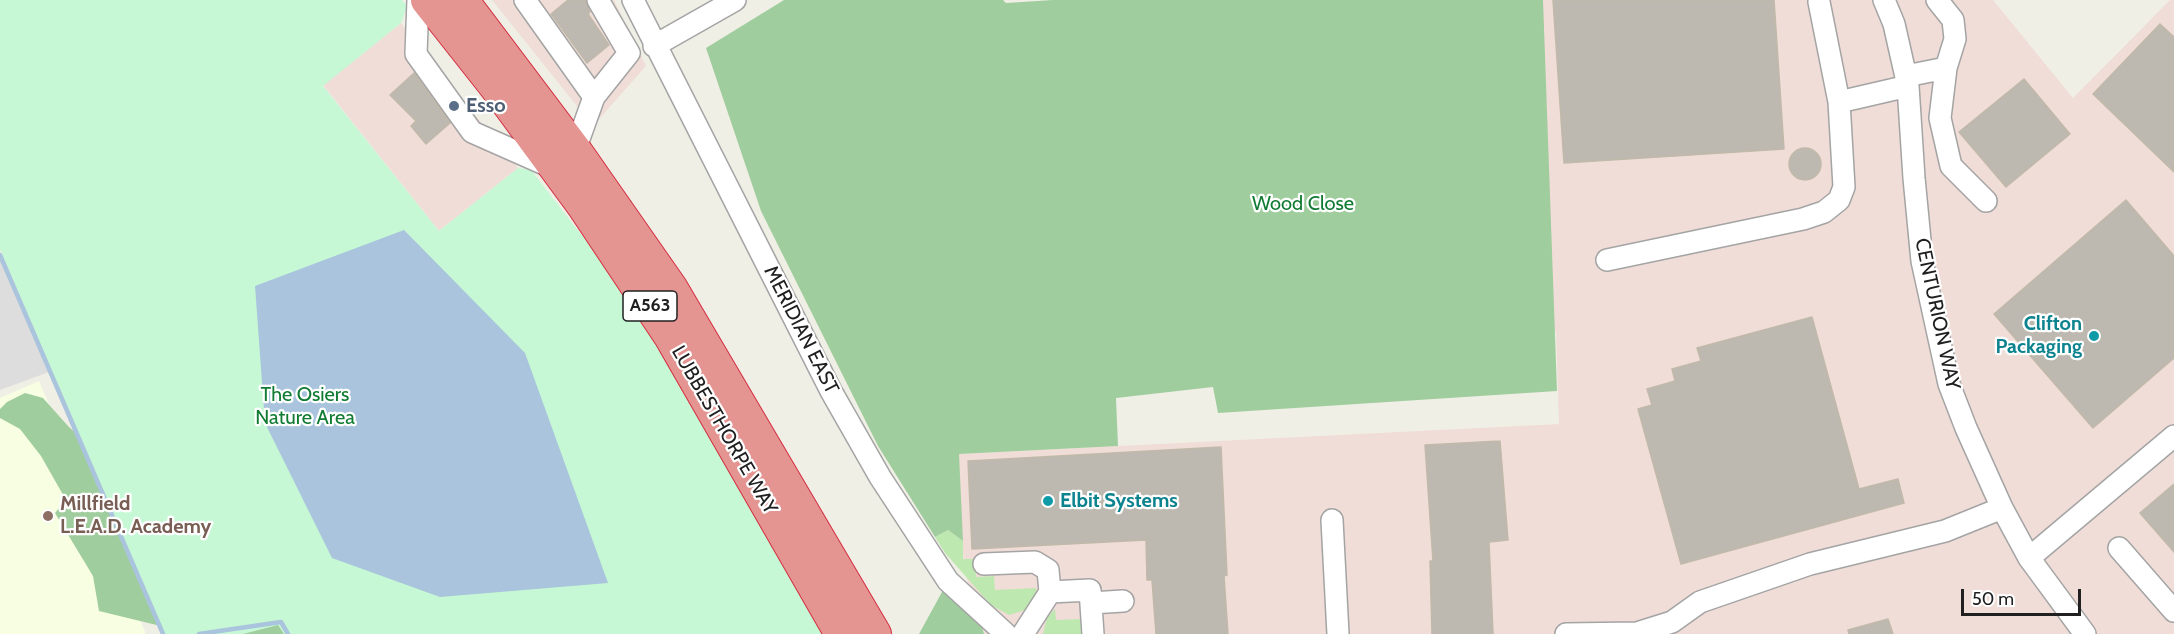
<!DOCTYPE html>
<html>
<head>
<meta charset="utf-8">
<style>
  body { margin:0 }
  #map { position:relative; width:2174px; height:634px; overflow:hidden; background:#f0efe6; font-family:Cabin,sans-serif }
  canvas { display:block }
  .scale { position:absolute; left:1961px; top:589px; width:120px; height:27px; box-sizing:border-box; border:3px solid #202020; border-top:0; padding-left:8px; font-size:18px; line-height:21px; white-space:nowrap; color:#202020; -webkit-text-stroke:4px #fff; paint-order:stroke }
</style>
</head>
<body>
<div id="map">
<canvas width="2174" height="634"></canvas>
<div class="scale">50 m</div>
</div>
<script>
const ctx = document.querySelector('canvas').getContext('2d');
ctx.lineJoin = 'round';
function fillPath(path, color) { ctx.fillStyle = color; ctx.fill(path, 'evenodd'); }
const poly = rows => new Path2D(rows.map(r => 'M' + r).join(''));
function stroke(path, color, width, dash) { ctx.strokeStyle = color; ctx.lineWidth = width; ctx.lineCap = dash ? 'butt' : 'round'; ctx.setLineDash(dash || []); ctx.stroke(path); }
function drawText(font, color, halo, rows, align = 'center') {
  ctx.font = font + ' Cabin,sans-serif'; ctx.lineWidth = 4.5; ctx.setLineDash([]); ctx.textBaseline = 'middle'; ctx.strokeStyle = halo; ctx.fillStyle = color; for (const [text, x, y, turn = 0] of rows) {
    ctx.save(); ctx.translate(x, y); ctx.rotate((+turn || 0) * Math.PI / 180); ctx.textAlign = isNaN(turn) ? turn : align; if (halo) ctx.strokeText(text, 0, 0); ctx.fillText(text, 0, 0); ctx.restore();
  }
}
const residential = poly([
  [0,255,49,372,0,390]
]);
const commercial = poly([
  [492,0,614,0,646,66,593,126],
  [1538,0,1993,0,2073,98,2170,0,2174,0,2174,634,984,634,964,569,958,454,1559,424,1556,331,1544,334],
  [401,23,518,168,439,231,323,85]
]);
const education = poly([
  [39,381,146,634,0,634,0,398]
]);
const grass = poly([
  [948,530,963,541,963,559,975,559,976,577,994,576,995,590,1036,588,1036,600,1031,608,1009,615,991,605,945,553,935,537],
  [1055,609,1056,620,1083,619,1085,634,1043,634,1047,618]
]);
const forest = poly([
  [784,0,1003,0,1006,3,1053,0,1543,0,1557,391,1218,413,1213,387,1116,398,1118,446,959,454,963,541,948,530,935,537,878,446,761,211,706,48],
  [25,393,43,398,68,426,106,461,658,634,210,634,173,629,99,611,93,576,55,513,66,500,41,456,20,429,0,418,0,409,7,402],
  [948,581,976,606,984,634,919,634]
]);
const park = poly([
  [0,0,402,0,407,6,401,23,323,86,439,231,518,168,531,170,605,265,681,382,823,634,284,634,278,625,243,634,163,634,0,249]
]);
const water = poly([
  [404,230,525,353,608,583,440,597,332,558,265,423,255,286]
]);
const stream = poly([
  [0,255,163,634],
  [199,634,281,622,288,634]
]);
const building = poly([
  [568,0,585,0,590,12,588,14,609,45,587,63,551,14,568,0],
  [1553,0,1774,0,1784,149,1564,163,1553,0],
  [2160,24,2174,37,2174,172,2093,94,2160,24],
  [414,73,450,123,426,144,411,126,416,121,390,95,414,73],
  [2024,79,2070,134,2006,187,1959,132,2024,79],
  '1789 164a16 16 0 1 1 32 0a16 16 0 1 1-32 0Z',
  [2126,200,2174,256,2174,358,2093,428,1994,314,2126,200],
  [1812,317,1859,489,1898,479,1904,503,1681,564,1638,409,1652,405,1647,389,1675,381,1672,369,1701,361,1697,348,1812,317],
  [1500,441,1508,540,1489,542,1493,634,1432,634,1430,561,1433,561,1425,445,1500,441],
  [1221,447,1227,575,1224,576,1228,634,1156,634,1152,580,1147,580,1146,540,972,549,968,461,1221,447],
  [2174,484,2174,552,2140,513,2174,484],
  [1888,619,1893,634,1849,634,1848,630,1888,619]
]);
const minor = poly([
  [418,0,416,54,472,132,551,167],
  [525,0,594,97,575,150],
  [633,0,831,391,880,477,948,581,1006,634],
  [1884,0,1894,24,1908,86,1914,178,1922,261,1949,384,1966,428,2002,508,2029,558,2085,634],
  [1937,0,1953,20,1955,39,1946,68],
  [654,46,735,0],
  [1906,76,1946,68,1940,118,1951,166,1986,201],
  [594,97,629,53,598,0],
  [1839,102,1908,86],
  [1607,260,1803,219,1824,212,1839,200,1844,187,1839,102,1819,2],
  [1332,520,1338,634],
  [2119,548,2174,611],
  [2029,558,2174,436],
  [984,564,1035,562,1048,570,1050,592],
  [1091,603,1123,601],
  [1023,634,1050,592,1090,590,1093,634],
  [1566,634,1637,633,1672,622,1700,602,1810,564,1945,531,2002,508]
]);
const highway = poly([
  [427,0,495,86,584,207,670,336,841,634],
  [462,0,575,150,672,289,875,634]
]);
const markers = [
  [454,106,6,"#5c6f8a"],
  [2094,336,6,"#0f9aa8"],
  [1048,501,6,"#0f9aa8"],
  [48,516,6,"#8d6e63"]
];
const shields = [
  [650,306,54]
];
const shieldNames = [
  ["A563",650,306]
];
const serviceNames = [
  ["Esso",466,106]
];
const parkNames = [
  ["Wood Close",1303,204],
  ["The Osiers",305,395],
  ["Nature Area",305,418]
];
const streetNames = [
  ["CENTURION WAY",1937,314,78],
  ["MERIDIAN EAST",801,330,63],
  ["LUBBESTHORPE WAY",724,430,60]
];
const cultureNames = [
  ["Clifton",2082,324],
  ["Packaging",2082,347],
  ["Elbit Systems",1060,501,"left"]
];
const educationNames = [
  ["Millfield",60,504],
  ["L.E.A.D. Academy",60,527]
];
fillPath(residential, '#dedddd');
fillPath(commercial, '#f0ddd7');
fillPath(education, '#f7fee2');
fillPath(grass, '#bde8af');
fillPath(forest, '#a0cd9d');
fillPath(park, '#c6f8d5');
fillPath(water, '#a9c4dc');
stroke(stream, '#a9c4dc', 4.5);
fillPath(building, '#bdb8b0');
stroke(building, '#c1b9a9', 1.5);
stroke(minor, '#a4a4a4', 24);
stroke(highway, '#d42d40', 34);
stroke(minor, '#fff', 21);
stroke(highway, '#e49592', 32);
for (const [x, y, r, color] of markers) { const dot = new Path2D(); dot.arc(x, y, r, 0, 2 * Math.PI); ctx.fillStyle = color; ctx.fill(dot); stroke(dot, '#fff', 2); }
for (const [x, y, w] of shields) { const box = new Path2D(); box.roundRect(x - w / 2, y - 15, w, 30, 4.5); ctx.fillStyle = '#fff'; ctx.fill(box); stroke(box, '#202020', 1.5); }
drawText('bold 18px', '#202020', null, shieldNames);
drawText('bold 20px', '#4e5e75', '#fff', serviceNames, 'left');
drawText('20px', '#107b32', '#fff', parkNames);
drawText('20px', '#202020', '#fff', streetNames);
drawText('bold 20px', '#0d838f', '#fff', cultureNames, 'right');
drawText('bold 20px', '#785e54', '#fff', educationNames, 'left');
</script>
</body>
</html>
